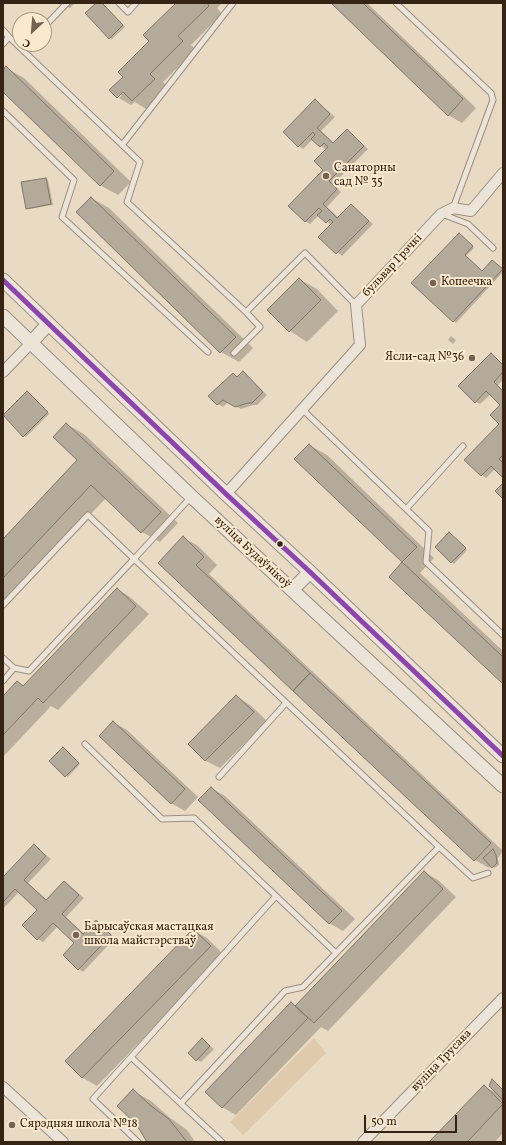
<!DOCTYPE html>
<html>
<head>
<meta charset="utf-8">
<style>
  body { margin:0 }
  #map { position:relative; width:506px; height:1145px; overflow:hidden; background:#e9dac4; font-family:Vollkorn,serif }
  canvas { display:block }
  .frame { position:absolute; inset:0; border:4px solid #352313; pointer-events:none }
  .north { position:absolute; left:12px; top:12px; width:40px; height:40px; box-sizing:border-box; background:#fae9cf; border:1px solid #ab9a84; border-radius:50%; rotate:206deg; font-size:11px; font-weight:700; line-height:16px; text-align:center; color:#352313 }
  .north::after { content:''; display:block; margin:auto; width:14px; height:18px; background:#746351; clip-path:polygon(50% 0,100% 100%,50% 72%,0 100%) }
  .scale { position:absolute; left:364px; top:1115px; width:93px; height:18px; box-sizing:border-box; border:2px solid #352313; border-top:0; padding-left:5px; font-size:12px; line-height:14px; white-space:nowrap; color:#352313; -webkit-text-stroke:3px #fae9cf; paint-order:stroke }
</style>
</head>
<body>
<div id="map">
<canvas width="506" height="1145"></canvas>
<div class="frame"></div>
<div class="north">С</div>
<div class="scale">50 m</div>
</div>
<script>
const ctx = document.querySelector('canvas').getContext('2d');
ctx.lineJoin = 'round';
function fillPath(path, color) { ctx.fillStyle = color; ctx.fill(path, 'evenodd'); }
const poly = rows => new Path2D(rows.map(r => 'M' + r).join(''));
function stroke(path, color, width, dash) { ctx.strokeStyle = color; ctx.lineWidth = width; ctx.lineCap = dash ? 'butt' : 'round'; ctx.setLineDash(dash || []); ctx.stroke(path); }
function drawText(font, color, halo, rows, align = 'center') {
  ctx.font = font + ' Vollkorn,serif'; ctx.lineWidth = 4; ctx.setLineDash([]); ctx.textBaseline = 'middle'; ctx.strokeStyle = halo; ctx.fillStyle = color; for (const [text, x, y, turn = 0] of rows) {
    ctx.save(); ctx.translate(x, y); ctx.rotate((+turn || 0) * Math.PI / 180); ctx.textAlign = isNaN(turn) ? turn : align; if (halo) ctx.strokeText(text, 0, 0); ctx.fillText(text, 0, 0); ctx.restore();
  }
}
const green = poly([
  [314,1038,326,1053,243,1135,230,1122]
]);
const shadow = poly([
  [56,3,75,3,70,8],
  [97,3,102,3,125,27,112,39,110,38],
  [175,3,222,3,217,8,222,14,191,45,196,50,163,82,168,87,146,109,135,102,131,105,119,98,122,95,118,95,118,97,111,90,124,77,150,41,176,4],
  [332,3,367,3,476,108,462,123,448,115],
  [6,68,24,78,131,182,118,195,100,185,3,90,3,71],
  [315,100,335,117,321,131,334,143,347,130,368,149,333,184,341,192,327,207,339,218,351,205,373,224,342,256,320,237,331,225,319,215,310,224,305,221,324,170,326,150,313,139,303,149,299,146],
  [46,179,48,180,53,205,29,209,27,208],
  [91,198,109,208,253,348,239,362,221,352],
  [461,235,474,248,466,256,483,272,495,263,503,272,456,323,413,283],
  [299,279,317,289,338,311,307,342,290,331],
  [451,336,456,340,453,344,448,340],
  [491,354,503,364,503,380,498,385,503,391,503,477,495,469,486,478,482,475,501,424,501,405,491,394,480,404,476,402],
  [243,372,267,395,257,405,253,405,241,409,228,402,223,407,218,404,233,374,238,377],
  [29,394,49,414,26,437,24,436],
  [66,424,84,434,178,523,160,542,142,532,106,498,3,607,3,540,79,460],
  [309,445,327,455,434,558,420,573,503,651,503,683,390,577,404,562,295,459],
  [451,535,467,550,454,564,436,547],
  [183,538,197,545,217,565,209,574,503,851,498,858,499,865,495,868,491,865,489,868,475,860,159,563],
  [117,589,130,597,149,614,58,710,51,706,3,757,3,697,18,682,25,686],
  [237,697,250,705,267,721,220,768,206,761,189,744],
  [113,722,127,730,198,797,185,811,171,803],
  [65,749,80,764,68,777,66,776],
  [211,788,225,796,355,919,343,931,329,923],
  [34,846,51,859,28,883,47,900,65,882,69,885,84,898,66,917,84,934,96,921,115,938,83,972,79,969,76,943,58,926,43,942,38,939,38,910,19,892,3,909,3,879],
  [424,872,438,880,456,897,328,1031,321,1027,236,1115,222,1107,291,1003,296,1006],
  [193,930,207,938,224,955,97,1086,83,1078,66,1061],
  [202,1039,214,1049,201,1062,197,1060],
  [484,1086,498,1094,503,1090,503,1133,495,1142,431,1142],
  [133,1091,151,1101,169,1117,187,1130,195,1142,149,1142]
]);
const building = poly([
  [96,3,102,3,123,25,109,39,85,13,96,3],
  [174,3,207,3,209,6,178,36,183,41,150,74,155,79,132,101,123,92,117,98,109,90,123,77,118,72,149,41,143,35,175,4,174,3],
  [331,3,363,3,463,99,448,116,331,3],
  [6,66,114,171,100,186,3,92,3,70,6,66],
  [315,99,330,114,317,128,333,143,347,129,364,146,329,181,337,189,323,204,337,218,351,204,369,221,336,254,318,237,333,222,330,219,326,223,317,215,322,211,319,208,305,222,288,206,323,170,314,161,328,147,324,143,320,147,311,139,315,135,313,132,298,147,283,132,315,99],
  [46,178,51,204,26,209,21,182,46,178],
  [91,197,236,337,220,353,76,212,91,197],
  [459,233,473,246,465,255,482,271,492,260,503,269,453,322,411,283,459,233],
  [299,278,321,300,289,332,267,310,299,278],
  [491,353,503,365,503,372,494,382,503,391,503,455,499,459,503,463,503,478,491,466,481,476,464,460,499,424,490,415,500,405,486,391,475,403,458,386,491,353],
  [243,371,263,392,252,403,248,403,235,407,223,400,217,405,208,396,233,373,237,377,243,371],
  [27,391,48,412,23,437,3,415,27,391],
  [66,423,161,512,141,533,91,485,3,578,3,539,77,460,53,437,66,423],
  [309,444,417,547,402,562,294,459,309,444],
  [503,483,503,499,495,491,503,483],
  [449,532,466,548,451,563,435,547,449,532],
  [183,536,204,557,196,565,310,673,293,691,158,563,183,536],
  [402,562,503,657,503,684,389,577,402,562],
  [117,588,136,606,43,703,38,698,3,735,3,696,17,681,23,686,117,588],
  [310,673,491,843,474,861,293,691,310,673],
  [236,695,254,712,205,761,188,744,236,695],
  [113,721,185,789,171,804,99,736,113,721],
  [63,747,79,763,65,777,49,761,63,747],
  [211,787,342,911,329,924,198,800,211,787],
  [34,844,46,856,24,880,46,900,64,881,79,895,62,914,83,934,96,920,111,935,78,970,63,955,74,943,53,923,37,940,22,925,37,910,15,889,3,902,3,877,34,844],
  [493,849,496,855,497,863,492,868,483,858,493,849],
  [424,871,443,889,314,1023,295,1006,424,871],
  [193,929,211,946,82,1078,65,1061,193,929],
  [291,1002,308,1018,222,1108,205,1092,291,1002],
  [202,1038,210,1046,196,1061,188,1053,202,1038],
  [492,1079,503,1090,503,1100,489,1086,492,1079],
  [484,1085,503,1104,467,1142,429,1142,484,1085],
  [133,1089,151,1106,169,1119,187,1142,147,1142,136,1124,117,1106,133,1089]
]);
const service = poly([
  [119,3,128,12,136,3],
  [396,3,491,93,493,100,453,208],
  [44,27,67,3],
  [3,30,9,37],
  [3,44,9,37,140,162,127,202,246,312,305,253,356,305],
  [3,111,74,180,62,217,208,352],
  [122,145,233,3],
  [442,214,468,224,493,248],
  [234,353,260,327,246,312],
  [302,409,429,531,426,562,503,635],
  [407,508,463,446],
  [3,605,88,515,134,559,29,671,14,668,3,681],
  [3,658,14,668],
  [85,744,162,819,194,818,336,953],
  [219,777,286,703],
  [439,847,473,878,488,873],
  [131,1057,93,1099,138,1142],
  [181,1103,285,991,303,987,439,847,134,559,191,497],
  [222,1142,131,1057,276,896]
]);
const minor = poly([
  [3,372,30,344],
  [226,494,360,345,356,305,441,214,453,208,471,211,503,173],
  [3,1087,63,1142],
  [363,1142,503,998]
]);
const tertiary = poly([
  [3,280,226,494,310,572,503,756],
  [3,316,192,497,503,786],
  [30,344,48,324],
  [292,590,310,572]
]);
const bus1 = poly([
  [3,280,226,494,310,572,503,756]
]);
const markers = [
  [326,176,4,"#746351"],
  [433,283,4,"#746351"],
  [472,358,4,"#746351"],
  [280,544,3.5,"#352313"],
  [76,935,4,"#746351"],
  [12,1125,4,"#746351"]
];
const poiNames = [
  ["Санаторны",334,169],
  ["сад № 35",334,183],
  ["Копеечка",441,283],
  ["Ясли-сад №36",464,358,"right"],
  ["Барысаўская мастацкая",84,928],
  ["школа майстэрстваў",84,942],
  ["Сярэдняя школа №18",20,1125]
];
const streetNames = [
  ["бульвар Грэчкі",393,266,-47],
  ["вуліца Будаўнікоў",252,553,43],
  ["вуліца Трусава",442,1061,-46]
];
fillPath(green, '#dfcaac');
fillPath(shadow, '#0003');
fillPath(building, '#b4aa9a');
stroke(building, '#807669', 1);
stroke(service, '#998f81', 7);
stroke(minor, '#998f81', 12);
stroke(tertiary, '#998f81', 15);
stroke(service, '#ece4d9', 5);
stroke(minor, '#ece4d9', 10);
stroke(tertiary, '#ece4d9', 13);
stroke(bus1, '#8e44ad', 5);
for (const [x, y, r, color] of markers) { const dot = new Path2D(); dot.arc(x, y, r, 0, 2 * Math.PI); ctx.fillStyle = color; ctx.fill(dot); stroke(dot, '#fae9cf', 1.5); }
drawText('12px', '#352313', '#fae9cf', poiNames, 'left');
drawText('12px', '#352313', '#fae9cf', streetNames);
</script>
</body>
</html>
